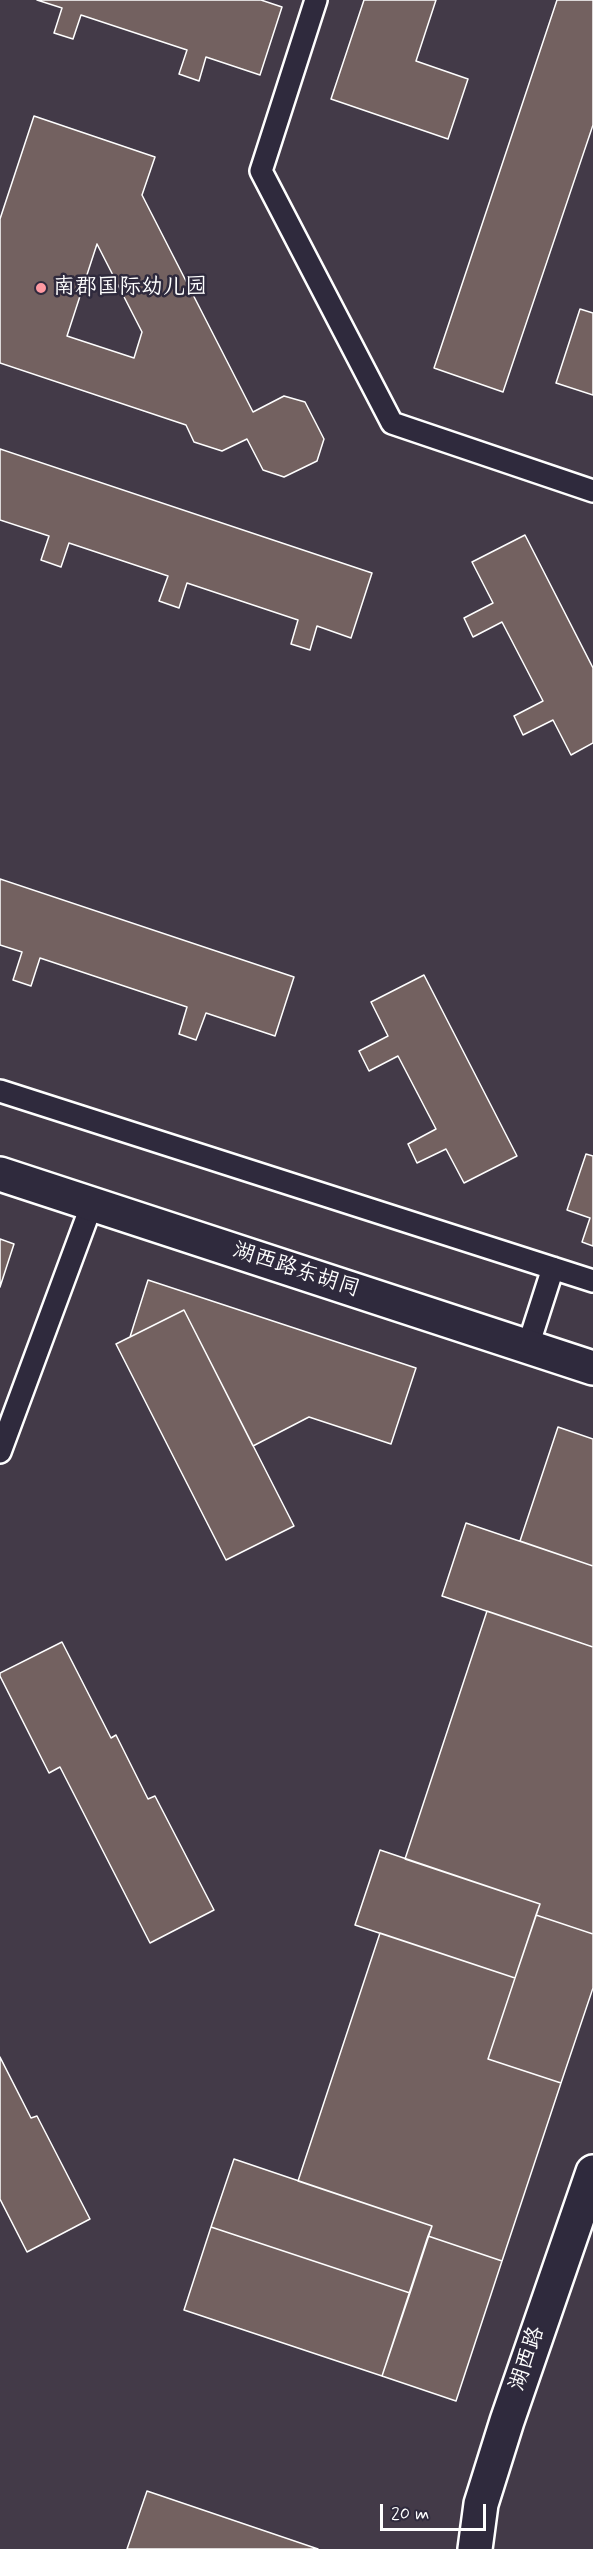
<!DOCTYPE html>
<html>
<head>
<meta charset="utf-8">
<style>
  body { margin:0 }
  #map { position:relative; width:593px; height:2549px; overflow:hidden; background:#433a48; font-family:Mynerve,sans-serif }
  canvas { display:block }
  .scale { position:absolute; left:380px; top:2504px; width:106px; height:27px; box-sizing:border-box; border:3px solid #fff; border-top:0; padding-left:8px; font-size:18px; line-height:21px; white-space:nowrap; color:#fff; -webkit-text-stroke:4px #2f2a3d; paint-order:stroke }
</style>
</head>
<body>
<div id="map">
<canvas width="593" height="2549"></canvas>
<div class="scale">20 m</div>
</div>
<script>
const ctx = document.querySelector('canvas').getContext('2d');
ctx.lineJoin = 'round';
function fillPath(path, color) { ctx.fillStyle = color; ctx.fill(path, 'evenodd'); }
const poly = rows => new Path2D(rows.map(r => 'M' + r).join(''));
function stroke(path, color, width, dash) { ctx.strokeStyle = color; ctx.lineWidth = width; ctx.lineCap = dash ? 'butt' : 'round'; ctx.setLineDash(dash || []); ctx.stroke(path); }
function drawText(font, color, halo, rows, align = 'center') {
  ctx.font = font + ' Mynerve,"LXGW WenKai TC",sans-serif'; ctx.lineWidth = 5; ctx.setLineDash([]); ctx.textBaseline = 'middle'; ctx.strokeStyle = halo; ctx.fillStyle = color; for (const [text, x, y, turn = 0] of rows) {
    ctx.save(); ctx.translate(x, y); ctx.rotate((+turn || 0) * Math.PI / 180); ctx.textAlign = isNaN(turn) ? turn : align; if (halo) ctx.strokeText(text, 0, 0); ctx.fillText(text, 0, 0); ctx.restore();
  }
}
const building = poly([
  [37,0,261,0,282,7,260,75,206,57,199,81,179,74,187,50,81,15,73,39,54,33,62,8,37,0],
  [364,0,436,0,416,61,468,79,448,139,331,99,364,0],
  [557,0,593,0,593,125,503,392,434,368,557,0],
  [34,116,155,157,142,195,253,412,284,396,305,402,324,439,317,461,284,477,263,470,247,439,222,451,194,442,186,425,0,363,0,219,34,116],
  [97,244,142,332,134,358,67,336,97,244],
  [580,309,593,313,593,395,556,383,580,309],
  [0,449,372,573,351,638,317,626,310,650,291,644,298,620,187,583,179,608,159,601,168,576,69,543,61,567,41,560,49,536,0,520,0,449],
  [525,535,593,668,593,743,571,755,553,720,523,735,514,716,543,701,502,622,473,637,464,618,493,603,472,562,525,535],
  [0,879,294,977,275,1036,206,1013,196,1040,179,1034,187,1007,40,958,31,986,13,980,22,952,0,945,0,879],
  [424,975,517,1156,464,1183,446,1149,417,1163,408,1144,436,1129,398,1056,369,1071,359,1051,388,1036,371,1002,424,975],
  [586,1154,593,1156,593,1246,582,1242,590,1218,567,1210,586,1154],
  [0,1239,14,1244,0,1287,0,1239],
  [148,1280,416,1368,391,1444,309,1417,253,1446,184,1310,130,1337,148,1280],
  [184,1310,294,1526,226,1560,116,1344,184,1310],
  [558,1427,593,1439,593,1566,520,1541,558,1427],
  [466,1523,593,1566,593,1647,442,1596,466,1523],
  [487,1611,593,1647,593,1934,536,1915,540,1904,405,1859,487,1611],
  [62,1642,111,1738,116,1735,148,1799,155,1796,214,1910,150,1943,60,1767,49,1773,0,1676,0,1673,62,1642],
  [380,1850,540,1904,515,1978,355,1925,380,1850],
  [536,1915,593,1934,593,1988,561,2083,488,2059,536,1915],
  [380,1933,515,1978,488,2059,561,2083,502,2261,428,2236,432,2226,298,2181,380,1933],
  [0,2057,31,2118,37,2116,90,2219,27,2252,0,2199,0,2057],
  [234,2159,432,2226,410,2293,211,2227,234,2159],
  [211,2227,410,2293,382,2376,184,2310,211,2227],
  [428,2236,502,2261,456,2401,382,2376,428,2236],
  [147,2491,318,2549,127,2549,147,2491]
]);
const service = poly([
  [316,0,261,171,392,423,593,491],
  [0,1091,593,1281],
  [528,1346,553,1268],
  [0,1452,92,1204]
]);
const minor = poly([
  [0,1174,593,1368]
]);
const secondary = poly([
  [475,2549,481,2504,507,2421,593,2172]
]);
const markers = [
  [41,288,6,"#ff9aa2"]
];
const poiNames = [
  ["南郡国际幼儿园",53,288]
];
const streetNames = [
  ["湖西路东胡同",296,1271,18],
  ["湖西路",528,2359,-71]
];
fillPath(building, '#736160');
stroke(building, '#fff', 1.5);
stroke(service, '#fff', 26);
stroke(minor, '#fff', 38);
stroke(secondary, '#fff', 38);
stroke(service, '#2f2a3d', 21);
stroke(minor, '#2f2a3d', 33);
stroke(secondary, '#2f2a3d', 33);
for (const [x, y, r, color] of markers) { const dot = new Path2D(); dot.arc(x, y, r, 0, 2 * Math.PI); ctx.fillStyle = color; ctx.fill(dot); stroke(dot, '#2f2a3d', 2); }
drawText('22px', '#fff', '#2f2a3d', poiNames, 'left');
drawText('22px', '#fff', '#2f2a3d', streetNames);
</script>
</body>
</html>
